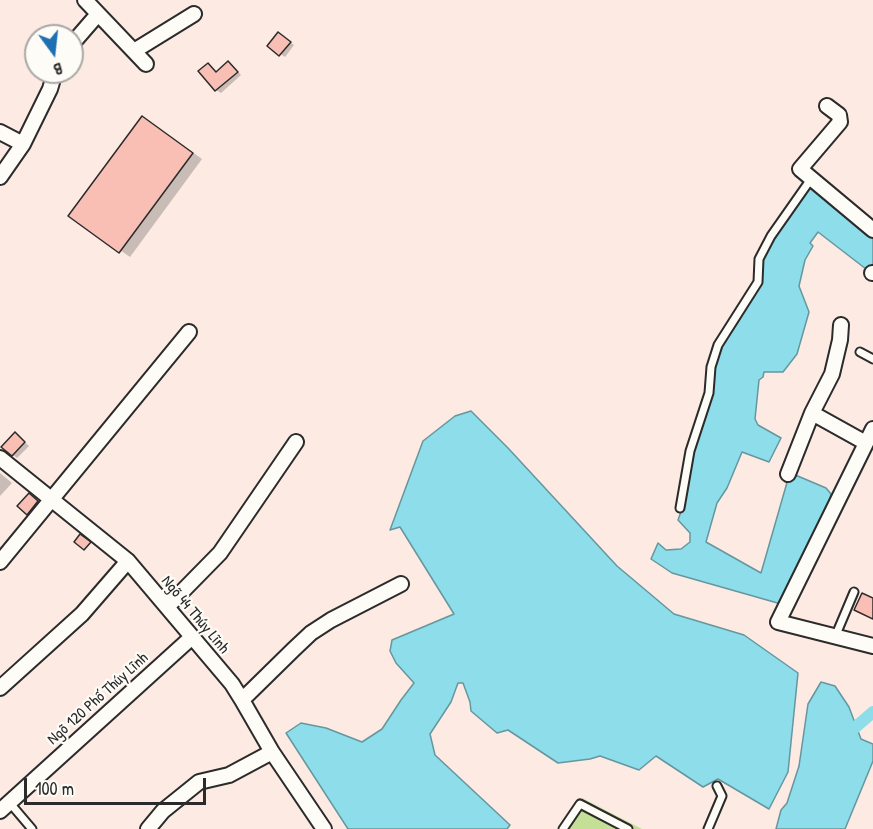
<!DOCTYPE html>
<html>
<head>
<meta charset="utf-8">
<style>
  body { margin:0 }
  #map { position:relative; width:873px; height:829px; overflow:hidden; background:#fceae3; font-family:"Patrick Hand",sans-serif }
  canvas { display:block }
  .north { position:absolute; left:24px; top:24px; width:60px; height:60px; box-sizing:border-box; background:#fdfcf7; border:2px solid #a9a8a5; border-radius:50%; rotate:165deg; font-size:16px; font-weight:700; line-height:24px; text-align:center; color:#2b2b2b }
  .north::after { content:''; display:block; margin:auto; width:21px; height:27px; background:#1f6fb2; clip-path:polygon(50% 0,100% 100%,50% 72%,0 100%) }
  .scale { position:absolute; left:24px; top:778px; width:182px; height:27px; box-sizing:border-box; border:3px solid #2b2b2b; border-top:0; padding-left:8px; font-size:18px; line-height:21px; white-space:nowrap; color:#2b2b2b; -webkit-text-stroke:4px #fdfcf7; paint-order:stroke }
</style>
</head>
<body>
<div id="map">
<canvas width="873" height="829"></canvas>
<div class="north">B</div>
<div class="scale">100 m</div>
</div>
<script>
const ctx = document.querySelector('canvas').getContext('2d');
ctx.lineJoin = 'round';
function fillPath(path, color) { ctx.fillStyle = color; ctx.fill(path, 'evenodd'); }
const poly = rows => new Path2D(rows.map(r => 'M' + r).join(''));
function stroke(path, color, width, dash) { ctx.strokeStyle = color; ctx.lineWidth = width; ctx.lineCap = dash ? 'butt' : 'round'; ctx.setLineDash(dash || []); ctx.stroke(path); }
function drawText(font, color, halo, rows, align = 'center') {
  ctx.font = font + ' "Patrick Hand",sans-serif'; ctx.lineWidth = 4.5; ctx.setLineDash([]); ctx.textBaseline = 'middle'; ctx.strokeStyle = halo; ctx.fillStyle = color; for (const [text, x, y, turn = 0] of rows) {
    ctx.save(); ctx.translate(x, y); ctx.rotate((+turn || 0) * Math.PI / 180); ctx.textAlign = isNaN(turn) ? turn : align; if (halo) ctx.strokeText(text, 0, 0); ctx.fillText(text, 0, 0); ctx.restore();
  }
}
const green = poly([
  [582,798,642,829,560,829]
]);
const water = poly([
  [815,185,873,234,873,270,866,269,818,232,810,243,813,246,805,260,799,286,809,312,797,354,783,372,764,372,763,377,759,380,755,419,758,425,781,438,769,462,742,452,727,488,717,503,706,542,761,573,788,479,793,474,826,488,831,494,829,503,781,604,672,573,651,559,658,543,666,550,681,549,690,542,690,533,678,520,683,506,692,450,713,366,721,345,760,284,762,257,788,212,808,186,815,185],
  [471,411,508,448,617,566,674,614,744,635,798,673,788,772,769,809,718,779,703,787,656,756,639,770,600,756,590,759,558,763,508,730,497,733,471,711,470,702,463,683,458,683,451,702,430,734,435,755,510,825,507,829,348,829,286,733,301,723,326,728,362,742,382,729,401,700,414,683,396,663,390,651,392,640,454,614,400,527,390,530,423,441,455,416,471,411],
  [821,682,835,686,849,707,861,739,873,744,873,761,845,829,776,829,781,810,787,803,799,766,808,704,821,682]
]);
const shadow = poly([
  [283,37,294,45,285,57,269,46],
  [229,63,233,66,241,75,221,93,216,90,208,65,217,73],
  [143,117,202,159,130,257,71,216],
  [19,437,29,446,17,458,3,447],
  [0,473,12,483,0,496],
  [34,497,42,505,32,516,28,514]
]);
const canal = poly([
  [851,731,873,712]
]);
const building = poly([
  [278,32,291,42,279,56,267,46,278,32],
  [228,61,238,72,215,91,198,71,208,63,216,72,228,61],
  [142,116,193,153,119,253,68,216,142,116],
  [15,432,25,442,12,456,1,447,15,432],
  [29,493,38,501,27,515,17,506,29,493],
  [80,534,91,542,84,550,74,542,80,534],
  [862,593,873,598,873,619,854,610,862,593]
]);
const lane = poly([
  [860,352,873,359],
  [680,508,690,451,709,393,711,367,718,345,758,282,759,259,771,236,811,179],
  [835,637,854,592],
  [9,802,32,829],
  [563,829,580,804,628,829],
  [708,829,722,796,717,786]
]);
const street = poly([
  [85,0,146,64],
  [72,44,98,14],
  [134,51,194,14],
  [827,106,839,115,840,122,800,169,873,230],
  [0,132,23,144],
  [0,177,23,144,50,89,55,72],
  [872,273,873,273],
  [812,413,866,443],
  [873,429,778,622,873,646],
  [0,458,128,561,232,684,242,700,272,752,324,829],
  [788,474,812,413,832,374,840,340,841,325],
  [0,562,189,332],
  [167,607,220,553,296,442],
  [0,688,82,614,128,561],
  [242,700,294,649,311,633,331,620,401,584],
  [0,811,192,637],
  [148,829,163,811,199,782,229,775,272,752]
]);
const streetNames = [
  ["Ngõ 44 Thúy Lĩnh",195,615,50],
  ["Ngõ 120 Phố Thúy Lĩnh",98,699,-42]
];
fillPath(green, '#c4df96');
fillPath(water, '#8dddea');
stroke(water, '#66969e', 1.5);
fillPath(shadow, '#0003');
stroke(canal, '#8dddea', 12);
fillPath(building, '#fabfb4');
stroke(building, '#2b2b2b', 1.5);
stroke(lane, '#2b2b2b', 11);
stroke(street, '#2b2b2b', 18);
stroke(lane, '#fdfcf7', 7);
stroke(street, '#fdfcf7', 14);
drawText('16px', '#2b2b2b', '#fdfcf7', streetNames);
</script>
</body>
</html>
